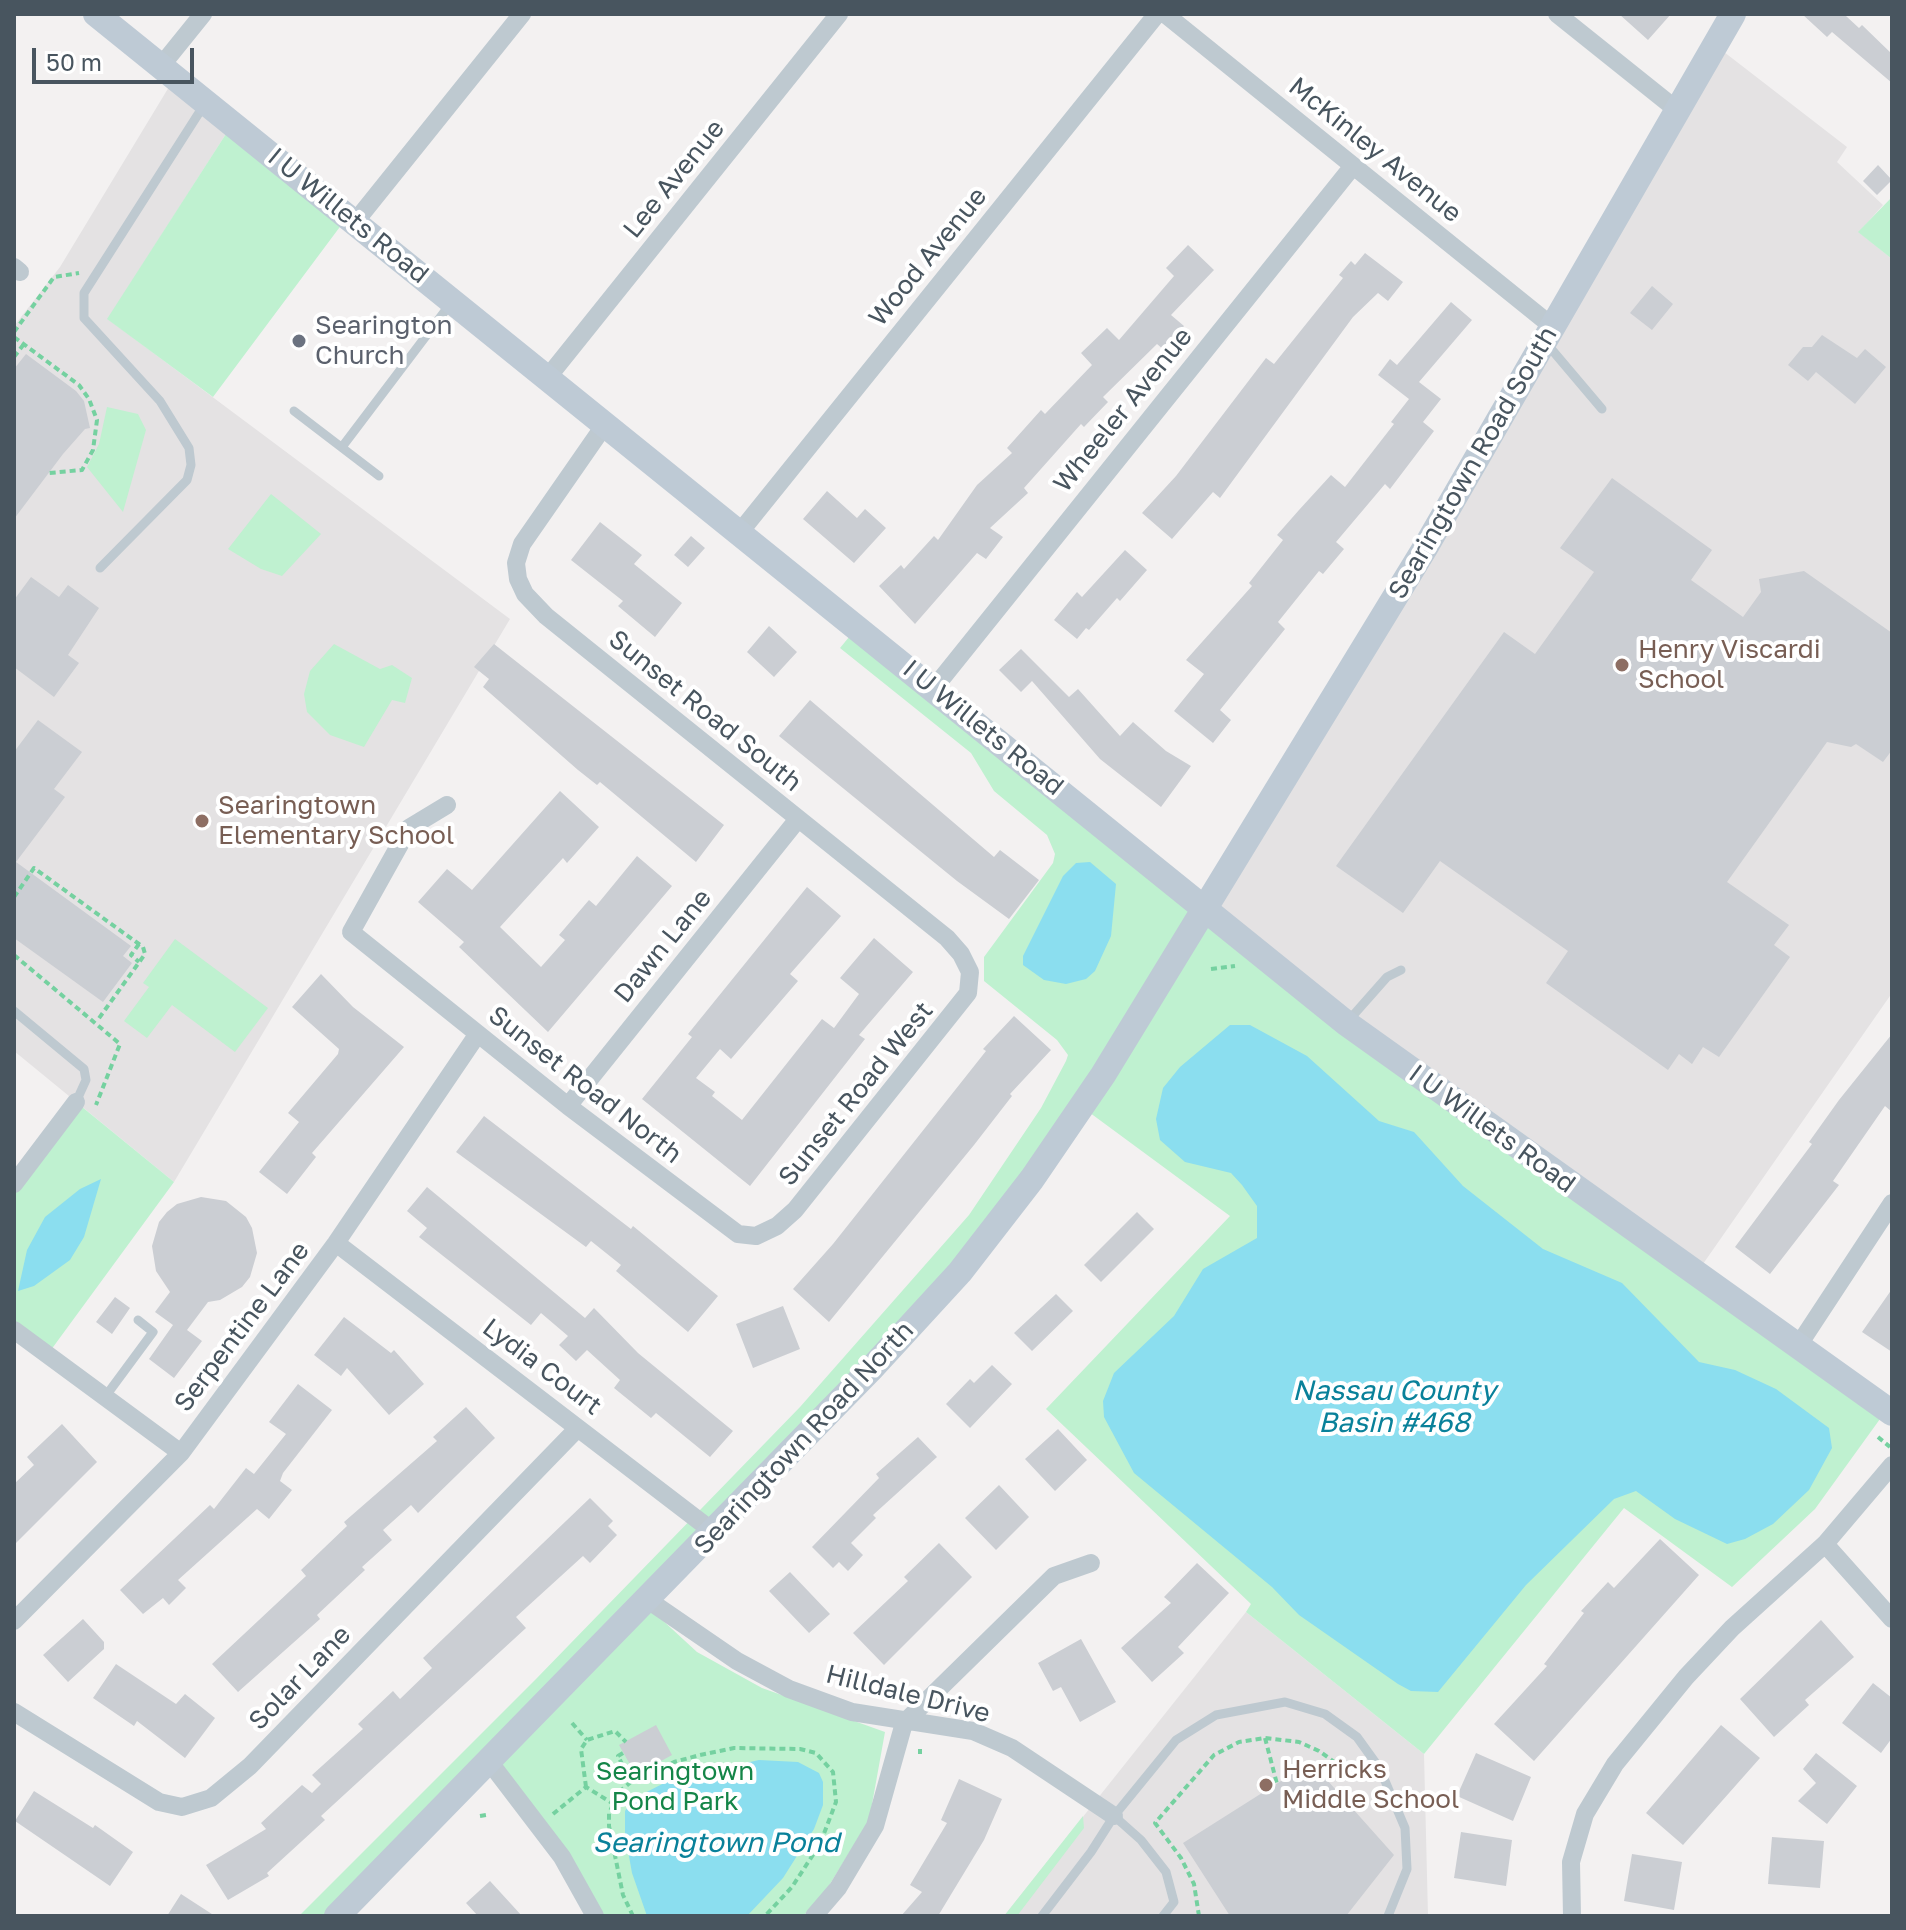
<!DOCTYPE html>
<html>
<head>
<meta charset="utf-8">
<style>
  body { margin:0 }
  #map { position:relative; width:1906px; height:1930px; overflow:hidden; background:#f3f1f1; font-family:"Golos Text",sans-serif }
  canvas { display:block }
  .frame { position:absolute; inset:0; border:16px solid #48555f; pointer-events:none }
  .scale { position:absolute; left:32px; top:48px; width:162px; height:36px; box-sizing:border-box; border:4px solid #48555f; border-top:0; padding-left:10px; font-size:24px; line-height:28px; white-space:nowrap; color:#48555f; -webkit-text-stroke:6px #fff; paint-order:stroke }
</style>
</head>
<body>
<div id="map">
<canvas width="1906" height="1930"></canvas>
<div class="frame"></div>
<div class="scale">50 m</div>
</div>
<script>
const ctx = document.querySelector('canvas').getContext('2d');
ctx.lineJoin = 'round';
function fillPath(path, color) { ctx.fillStyle = color; ctx.fill(path, 'evenodd'); }
const poly = rows => new Path2D(rows.map(r => 'M' + r).join(''));
function stroke(path, color, width, dash) { ctx.strokeStyle = color; ctx.lineWidth = width; ctx.lineCap = dash ? 'butt' : 'round'; ctx.setLineDash(dash || []); ctx.stroke(path); }
function drawText(font, color, halo, rows, align = 'center') {
  ctx.font = font + ' "Golos Text",sans-serif'; ctx.lineWidth = 8; ctx.setLineDash([]); ctx.textBaseline = 'middle'; ctx.strokeStyle = halo; ctx.fillStyle = color; for (const [text, x, y, turn = 0] of rows) {
    ctx.save(); ctx.translate(x, y); ctx.rotate((+turn || 0) * Math.PI / 180); ctx.textAlign = isNaN(turn) ? turn : align; if (halo) ctx.strokeText(text, 0, 0); ctx.fillText(text, 0, 0); ctx.restore();
  }
}
const education = poly([
  [1715,45,1847,147,1837,162,1883,205,1859,232,1892,259,1892,993,1696,1274,1204,907],
  [175,77,233,123,108,319,510,619,174,1182,14,1051,14,326,60,267],
  [1246,1612,1424,1754,1428,1916,1004,1916]
]);
const green = poly([
  [233,123,348,216,213,397,107,319],
  [1892,197,1892,259,1858,232],
  [107,407,138,414,146,430,123,512,87,467,99,444],
  [271,494,321,534,282,576,261,569,228,549],
  [854,631,1880,1419,1815,1509,1732,1587,1624,1508,1424,1754,1246,1612,1251,1604,1046,1409,1230,1216,1082,1107,1032,1179,646,1605,697,1652,762,1688,885,1732,869,1821,825,1892,803,1916,601,1916,491,1761,342,1916,299,1916,536,1679,800,1407,969,1215,1041,1108,1066,1061,1068,1055,1057,1040,984,981,984,957,1053,863,1055,854,1047,835,994,791,971,753,840,648],
  [334,644,380,669,392,665,412,678,405,703,392,700,364,747,330,735,307,712,304,694,310,671],
  [175,939,268,1008,235,1052,172,1005,147,1038,124,1021,149,987,143,983],
  [76,1102,174,1182,48,1354,14,1329,14,1184],
  [1083,1816,1084,1828,1017,1916,1004,1916]
]);
const water = poly([
  [1090,862,1116,884,1111,936,1095,971,1086,979,1066,984,1044,980,1023,965,1023,956,1063,876,1076,863],
  [1230,1025,1250,1025,1307,1056,1379,1121,1414,1132,1463,1186,1543,1249,1622,1283,1699,1362,1735,1370,1776,1389,1829,1428,1832,1448,1809,1490,1773,1524,1745,1539,1727,1544,1675,1519,1636,1491,1614,1499,1526,1585,1438,1692,1411,1691,1398,1684,1299,1615,1272,1587,1134,1473,1104,1417,1103,1401,1114,1373,1174,1316,1203,1269,1257,1238,1257,1206,1242,1185,1231,1173,1185,1162,1160,1140,1156,1119,1163,1088,1180,1067],
  [101,1179,84,1237,70,1260,34,1286,18,1291,27,1250,45,1217,80,1189],
  [759,1760,798,1762,819,1773,823,1782,823,1805,814,1829,783,1878,747,1916,647,1916,632,1873,625,1834,625,1811,633,1799,670,1780]
]);
const building = poly([
  [1619,14,1671,14,1648,40],
  [1802,14,1848,14,1846,16,1859,28,1862,25,1892,54,1892,83,1832,32,1827,37],
  [1878,165,1892,180,1877,195,1863,181],
  [1188,245,1214,270,1171,315,1184,326,1164,350,1157,344,1103,397,1108,402,1084,427,1081,424,1024,488,1028,493,990,528,1003,537,986,559,977,553,915,624,879,586,901,565,904,569,934,536,938,540,977,485,1012,453,1007,448,1041,410,1045,414,1092,365,1081,353,1107,328,1119,340,1174,276,1166,268],
  [1365,253,1403,282,1388,301,1378,293,1353,317,1220,498,1213,492,1172,539,1142,513,1176,476,1266,358,1274,364,1343,278,1339,275,1351,261,1355,265],
  [1652,286,1673,304,1652,330,1630,313],
  [1451,302,1472,320,1419,382,1441,399,1423,422,1434,431,1390,489,1385,484,1336,542,1344,549,1323,574,1319,571,1278,622,1285,629,1220,710,1231,720,1213,743,1174,711,1204,674,1186,660,1252,586,1249,583,1283,540,1277,535,1299,510,1331,475,1345,487,1394,424,1391,422,1409,399,1378,375,1390,359,1397,365],
  [1822,335,1857,358,1865,349,1886,367,1855,404,1816,372,1808,381,1788,365,1803,347,1812,347],
  [26,354,76,391,84,401,90,428,85,429,63,454,14,519,14,369],
  [1612,478,1712,550,1691,580,1743,617,1761,592,1759,579,1804,571,1892,633,1892,750,1883,762,1856,744,1851,747,1827,742,1727,882,1789,925,1774,945,1790,957,1719,1057,1703,1047,1692,1064,1679,1054,1668,1070,1546,983,1568,951,1440,861,1403,913,1336,866,1504,632,1535,654,1594,572,1560,548],
  [827,491,857,518,865,509,886,528,854,563,803,519],
  [600,522,642,555,634,564,682,603,655,637,618,606,623,601,571,560],
  [691,536,705,548,688,567,674,555],
  [1125,550,1147,570,1120,601,1117,598,1089,630,1086,628,1077,639,1054,620,1077,592,1082,597],
  [31,577,59,597,68,585,99,608,68,655,79,663,54,697,14,667,14,600],
  [769,626,797,652,774,677,747,652],
  [494,644,724,825,696,862,600,782,597,785,578,770,483,687,489,679,474,667],
  [1021,649,1069,697,1078,689,1120,736,1133,722,1166,751,1191,766,1161,807,1100,759,1032,681,1021,692,999,670],
  [810,700,994,857,1000,850,1039,880,1009,919,957,881,779,736],
  [38,720,82,752,54,789,65,797,16,862,131,946,123,956,132,963,103,1002,14,938,14,752],
  [560,791,599,827,567,863,563,858,500,927,541,967,565,940,559,935,589,900,596,906,637,856,672,886,548,1032,459,947,464,942,418,902,447,869,472,890],
  [807,887,841,916,790,974,798,981,731,1059,720,1049,696,1078,715,1092,712,1096,742,1120,822,1019,834,1028,859,994,840,978,874,938,913,972,859,1035,865,1039,750,1186,642,1099,692,1037,688,1034],
  [321,974,353,1007,404,1047,312,1153,316,1157,287,1194,259,1172,299,1122,288,1113,338,1054,339,1049,292,1007],
  [1014,1016,1051,1050,1010,1094,1012,1096,974,1145,829,1322,793,1289,833,1244,986,1051,983,1049],
  [1892,1034,1892,1112,1885,1106,1833,1181,1839,1185,1770,1274,1735,1247,1812,1144,1809,1142,1839,1100],
  [484,1116,631,1229,633,1226,718,1296,688,1332,616,1271,621,1265,591,1241,586,1247,456,1152],
  [427,1187,585,1318,594,1308,638,1353,733,1431,710,1457,656,1413,651,1418,614,1388,620,1380,587,1350,576,1361,559,1345,568,1336,541,1313,531,1325,419,1237,427,1228,407,1211],
  [201,1197,226,1201,246,1217,252,1228,257,1253,250,1277,242,1287,220,1300,208,1302,187,1330,202,1341,174,1378,149,1359,173,1325,155,1312,170,1292,156,1271,152,1246,159,1222,167,1212,177,1204],
  [1137,1212,1154,1229,1101,1282,1084,1265],
  [1892,1289,1892,1352,1862,1332],
  [1056,1294,1073,1311,1032,1351,1014,1333],
  [115,1297,130,1308,112,1334,96,1322],
  [783,1306,800,1349,753,1368,736,1324],
  [344,1317,391,1353,394,1350,424,1384,389,1415,347,1368,341,1376,314,1355],
  [992,1365,1012,1384,970,1428,946,1404,970,1379,974,1383],
  [298,1384,332,1410,283,1473,280,1481,292,1490,269,1519,257,1509,178,1580,186,1588,169,1605,163,1598,143,1614,120,1590,210,1505,214,1509,246,1468,254,1474,286,1434,269,1422],
  [466,1407,495,1438,418,1513,411,1505,383,1530,392,1540,362,1567,365,1570,317,1615,320,1619,238,1692,212,1664,306,1576,301,1570,347,1526,344,1522,437,1441,433,1437],
  [62,1424,97,1462,14,1545,14,1484,34,1465,27,1457],
  [1058,1429,1087,1460,1055,1491,1025,1459],
  [918,1437,937,1457,873,1515,876,1518,851,1543,863,1555,848,1571,839,1562,833,1568,812,1547,879,1478,876,1474],
  [999,1485,1029,1517,996,1550,965,1518],
  [590,1498,613,1521,608,1526,617,1535,590,1563,583,1556,516,1617,526,1628,321,1816,325,1820,267,1873,269,1876,228,1900,206,1865,266,1829,261,1823,302,1785,312,1793,321,1784,312,1775,363,1729,358,1724,393,1691,400,1699,432,1668,423,1658],
  [1660,1539,1699,1575,1534,1761,1494,1724,1547,1666,1544,1664,1584,1613,1581,1611,1608,1582,1614,1588],
  [939,1543,972,1577,884,1665,853,1633,908,1581,904,1577],
  [1197,1563,1229,1593,1178,1647,1184,1653,1152,1682,1121,1648,1171,1603,1164,1597],
  [790,1572,830,1614,809,1633,769,1591],
  [83,1619,104,1642,104,1649,68,1682,43,1655],
  [1821,1620,1854,1657,1805,1700,1809,1705,1774,1737,1740,1699],
  [1081,1639,1116,1702,1080,1722,1061,1687,1053,1691,1038,1663],
  [116,1664,176,1704,185,1694,215,1718,185,1758,137,1721,134,1726,93,1698],
  [1873,1683,1892,1698,1892,1738,1881,1753,1842,1723],
  [656,1725,672,1755,636,1775,619,1745],
  [1721,1725,1760,1758,1683,1845,1646,1813],
  [1476,1753,1531,1777,1513,1821,1457,1796],
  [1816,1753,1857,1786,1827,1824,1798,1801,1816,1783,1803,1769],
  [1311,1762,1394,1855,1346,1916,1230,1916,1183,1843],
  [959,1779,1002,1799,984,1840,938,1916,901,1916,922,1892,910,1885,947,1823,941,1820],
  [34,1791,93,1828,95,1825,133,1852,110,1886,15,1821],
  [1461,1832,1512,1840,1506,1886,1454,1878],
  [1772,1837,1824,1841,1820,1888,1768,1884],
  [1632,1854,1682,1862,1674,1910,1624,1901],
  [490,1881,522,1916,478,1916,466,1903],
  [181,1894,215,1916,167,1916]
]);
const path = poly([
  [14,332,54,277,79,273],
  [14,337,79,385,89,399,97,420,93,450,82,470,49,473],
  [14,357,24,344],
  [14,897,34,868,143,947,145,954,97,1021],
  [139,944,131,955,139,962],
  [14,955,120,1044,96,1105],
  [1211,969,1235,966],
  [1878,1437,1890,1447],
  [572,1723,587,1740],
  [1265,1738,1277,1784],
  [920,1749,920,1754],
  [623,1753,618,1756,631,1782],
  [586,1787,581,1749,587,1740,615,1731,626,1742],
  [553,1814,586,1787,612,1803],
  [480,1816,486,1815],
  [633,1916,623,1895,609,1826,609,1813,619,1792,631,1782,674,1762,700,1755,734,1748,800,1749,816,1753,833,1772,836,1802,820,1844,792,1887,765,1916],
  [1199,1916,1194,1884,1181,1858,1155,1823,1214,1755,1239,1742,1265,1738,1299,1742,1319,1751,1344,1769]
]);
const lane = poly([
  [1547,344,1602,409],
  [294,411,379,476],
  [342,447,451,303],
  [100,568,187,480,191,465,189,448,160,401,84,318,84,293,204,105],
  [14,1011,84,1069,86,1080,76,1102],
  [1349,1020,1387,977,1401,970],
  [105,1397,153,1332,138,1320],
  [1114,1816,1141,1840,1166,1872,1174,1902,1163,1916],
  [1042,1916,1091,1852,1114,1816,1176,1740,1216,1715,1285,1702,1325,1714,1357,1737,1380,1769,1405,1828,1407,1869,1388,1916]
]);
const street = poly([
  [1165,14,1553,327],
  [1557,14,1677,110],
  [161,66,203,14],
  [355,222,522,14],
  [14,267,20,272],
  [548,377,839,14],
  [740,532,1157,14],
  [934,688,1353,166],
  [447,805,409,828,351,932,568,1106,738,1234,756,1236,777,1226,795,1210,968,993,970,972,961,954,947,938,546,616,525,594,518,579,516,563,522,544,606,423],
  [568,1106,798,819],
  [14,1184,76,1102],
  [336,1243,715,1533],
  [14,1330,181,1453],
  [1798,1346,1892,1203],
  [1825,1544,1892,1619],
  [648,1600,737,1661,789,1689,852,1712,973,1731,1012,1748,1114,1816],
  [14,1621,181,1453,336,1243,477,1035],
  [14,1712,159,1802,182,1807,211,1798,250,1766,578,1428],
  [488,1760,562,1857,595,1916],
  [814,1916,838,1888,875,1826,904,1723,1054,1576,1091,1563],
  [1572,1916,1571,1862,1585,1814,1615,1764,1686,1677,1732,1628,1825,1544,1892,1465]
]);
const secondary = poly([
  [96,14,1346,1023,1892,1413],
  [337,1916,871,1369,960,1272,1032,1179,1103,1075,1425,548,1733,14]
]);
const markers = [
  [299,341,8,"#6b7280"],
  [1622,665,8,"#8d6e63"],
  [202,821,8,"#8d6e63"],
  [1266,1785,8,"#8d6e63"]
];
const streetNames = [
  ["McKinley Avenue",1375,150,39],
  ["Lee Avenue",674,179,-51],
  ["I U Willets Road",348,216,39],
  ["Wood Avenue",928,257,-51],
  ["Wheeler Avenue",1123,410,-51],
  ["Searingtown Road South",1473,463,-60],
  ["Sunset Road South",705,711,39],
  ["I U Willets Road",983,728,39],
  ["Dawn Lane",663,946,-51],
  ["Sunset Road North",585,1085,38],
  ["Sunset Road West",856,1094,-51],
  ["I U Willets Road",1492,1129,36],
  ["Serpentine Lane",242,1327,-53],
  ["Lydia Court",542,1367,37],
  ["Searingtown Road North",804,1438,-47],
  ["Solar Lane",300,1678,-46],
  ["Hilldale Drive",908,1694,14]
];
const worshipNames = [
  ["Searington",315,326],
  ["Church",315,356]
];
const educationNames = [
  ["Henry Viscardi",1638,650],
  ["School",1638,680],
  ["Searingtown",218,806],
  ["Elementary School",218,836],
  ["Herricks",1282,1770],
  ["Middle School",1282,1800]
];
const parkNames = [
  ["Searingtown",675,1772],
  ["Pond Park",675,1802]
];
const waterNames = [
  ["Nassau County",1394,1391],
  ["Basin #468",1394,1423],
  ["Searingtown Pond",716,1843]
];
fillPath(education, '#e4e2e3');
fillPath(green, '#bff1d0');
fillPath(water, '#8bdeef');
fillPath(building, '#cbced3');
stroke(path, '#75d1a0', 4, [6, 4]);
stroke(lane, '#bec9d0', 9);
stroke(street, '#bec9d0', 18);
stroke(secondary, '#becad5', 26);
for (const [x, y, r, color] of markers) { const dot = new Path2D(); dot.arc(x, y, r, 0, 2 * Math.PI); ctx.fillStyle = color; ctx.fill(dot); stroke(dot, '#fff', 3); }
drawText('26px', '#48555f', '#fff', streetNames);
drawText('26px', '#5b616d', '#fff', worshipNames, 'left');
drawText('26px', '#785e54', '#fff', educationNames, 'left');
drawText('26px', '#148548', '#fff', parkNames);
drawText('italic 28px', '#09819a', '#fff', waterNames);
</script>
</body>
</html>
